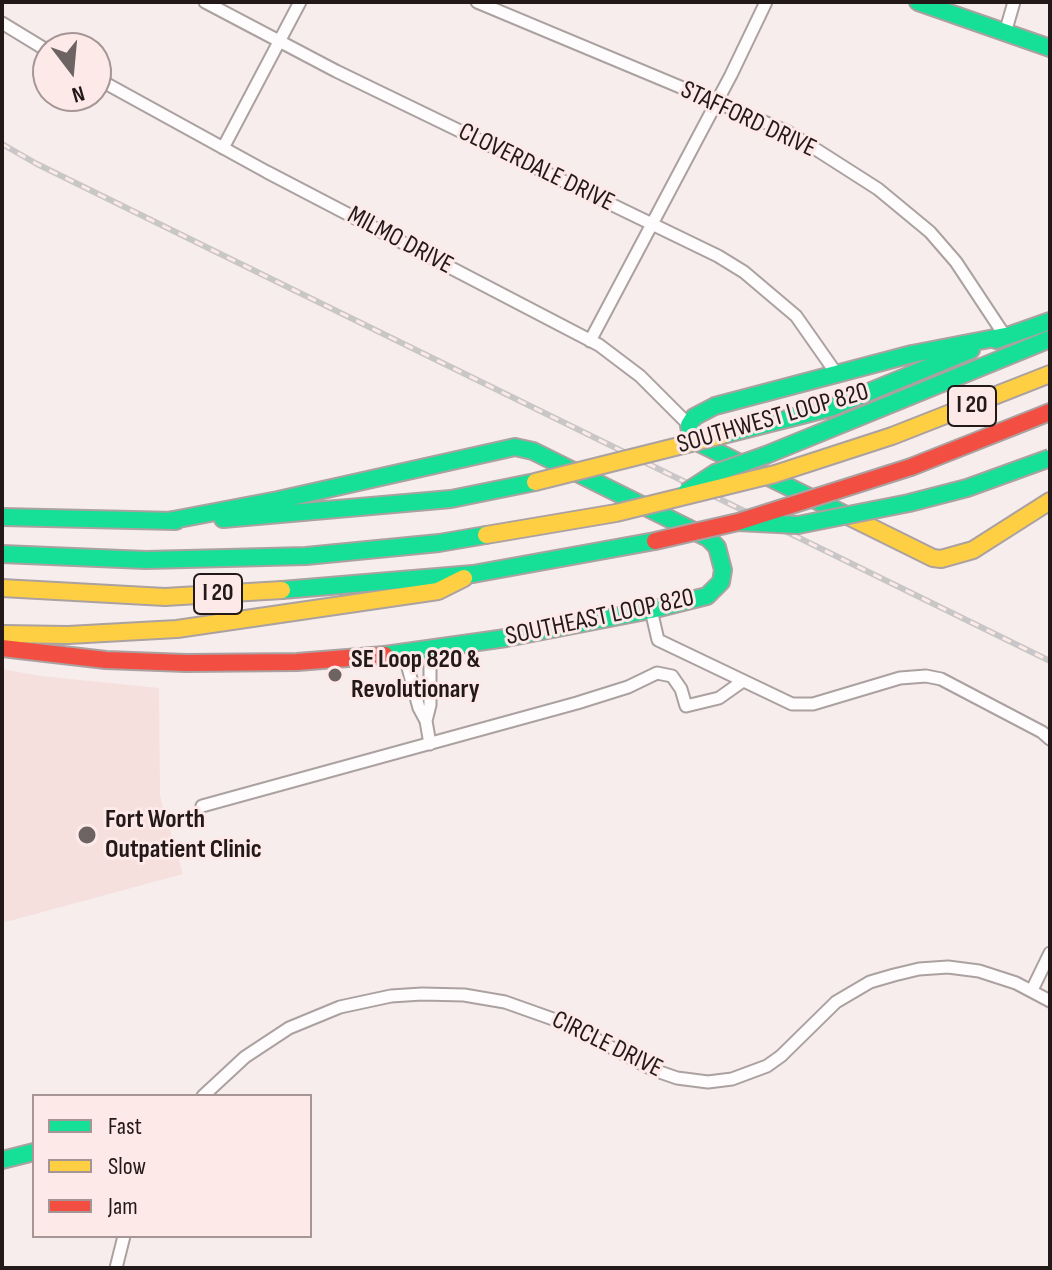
<!DOCTYPE html>
<html>
<head>
<meta charset="utf-8">
<style>
  body { margin:0 }
  #map { position:relative; width:1052px; height:1270px; overflow:hidden; background:#f7edec; font-family:"Sofia Sans Condensed",sans-serif }
  canvas { display:block }
  .frame { position:absolute; inset:0; border:4px solid #231918; pointer-events:none }
  .legend { position:absolute; left:32px; top:1094px; width:280px; height:144px; box-sizing:border-box; background:#fce9e8; border:2px solid #a59695; margin:0; padding:10px 14px; list-style:none; font-size:24px; color:#231918 }
  .legend li { display:flex; align-items:center; gap:16px; height:40px }
  .legend b { width:40px; border:2px solid #a59695 }
  .north { position:absolute; left:32px; top:32px; width:80px; height:80px; box-sizing:border-box; background:#fce9e8; border:2px solid #a59695; border-radius:50%; rotate:164deg; font-size:22px; font-weight:700; line-height:32px; text-align:center; color:#231918 }
  .north::after { content:''; display:block; margin:auto; width:28px; height:36px; background:#6d6362; clip-path:polygon(50% 0,100% 100%,50% 72%,0 100%) }
</style>
</head>
<body>
<div id="map">
<canvas width="1052" height="1270"></canvas>
<div class="frame"></div>
<ul class="legend">
<li><b style="height:10px;background:#16e098"></b>Fast</li>
<li><b style="height:10px;background:#ffcf43"></b>Slow</li>
<li><b style="height:10px;background:#f24e42"></b>Jam</li>
</ul>
<div class="north">N</div>
</div>
<script>
const ctx = document.querySelector('canvas').getContext('2d');
ctx.lineJoin = 'round';
function fillPath(path, color) { ctx.fillStyle = color; ctx.fill(path, 'evenodd'); }
const poly = rows => new Path2D(rows.map(r => 'M' + r).join(''));
function stroke(path, color, width, dash) { ctx.strokeStyle = color; ctx.lineWidth = width; ctx.lineCap = dash ? 'butt' : 'round'; ctx.setLineDash(dash || []); ctx.stroke(path); }
function drawText(font, color, halo, rows, align = 'center') {
  ctx.font = font + ' "Sofia Sans Condensed",sans-serif'; ctx.lineWidth = 6; ctx.setLineDash([]); ctx.textBaseline = 'middle'; ctx.strokeStyle = halo; ctx.fillStyle = color; for (const [text, x, y, turn = 0] of rows) {
    ctx.save(); ctx.translate(x, y); ctx.rotate((+turn || 0) * Math.PI / 180); ctx.textAlign = isNaN(turn) ? turn : align; if (halo) ctx.strokeText(text, 0, 0); ctx.fillText(text, 0, 0); ctx.restore();
  }
}
const built = poly([
  [2,669,41,676,159,688,160,796,183,874,2,923]
]);
const street = poly([
  [205,2,336,71,718,256,744,272,796,316,836,373],
  [477,2,788,132,817,150,878,189,930,232,956,262,1005,336],
  [2,23,48,51],
  [1005,33,1014,2],
  [96,78,267,172,599,345,640,376,689,425],
  [223,148,300,2],
  [590,341,731,75,766,2],
  [651,610,658,640,792,704,813,704,900,678,926,676,941,679,1042,732,1050,739],
  [404,653,419,708,426,721,430,744],
  [426,721,430,705,430,650],
  [202,806,577,703,628,687,657,673,672,676,681,689,686,706,719,698,743,681],
  [1032,990,1050,953],
  [203,1096,245,1057,289,1028,340,1007,391,996,422,994,464,995,505,1002,567,1024,654,1070,677,1078,708,1082,732,1079,767,1066,781,1056,836,1002,870,982,894,975,919,969,948,967,979,971,1016,983,1050,1001],
  [116,1268,124,1236]
]);
const fast = poly([
  [918,2,1050,48],
  [996,340,1050,321],
  [723,435,830,408,971,350],
  [766,455,1050,339],
  [846,515,701,444,690,432,689,425,694,417,715,406,912,354,1005,336],
  [2,517,176,521],
  [223,519,451,499,535,482],
  [168,521,278,500,515,447,533,451,708,538,717,547,723,570,721,582,707,596,651,610,506,638,385,655],
  [2,554,146,560,306,556,439,543,486,535],
  [282,590,473,574,655,541],
  [2,1160,34,1152]
]);
const slow = poly([
  [892,436,1050,374],
  [846,515,933,558,941,559,973,550,1050,501],
  [486,535,616,513],
  [2,588,165,597,282,590],
  [2,634,68,635,177,629,438,591,464,578]
]);
const jam = poly([
  [911,467,1050,412],
  [2,648,106,660,186,663,297,662,385,655]
]);
const rail = poly([
  [2,144,37,164,1050,661]
]);
const fastBridge = poly([
  [686,492,715,473,766,455],
  [738,522,798,525,909,503,967,488,1050,458]
]);
const slowBridge = poly([
  [535,482,723,435],
  [616,513,775,474,892,436]
]);
const jamBridge = poly([
  [655,541,738,522,911,467]
]);
const markers = [
  [335,675,8,"#6d6362"],
  [87,835,10,"#6d6362"]
];
const shields = [
  [972,406,48],
  [218,594,48]
];
const shieldNames = [
  ["I 20",972,406],
  ["I 20",218,594]
];
const streetNames = [
  ["STAFFORD DRIVE",748,120,25],
  ["CLOVERDALE DRIVE",536,168,26],
  ["MILMO DRIVE",400,241,28],
  ["SOUTHWEST LOOP 820",773,419,-16],
  ["SOUTHEAST LOOP 820",600,618,-12],
  ["CIRCLE DRIVE",607,1045,26]
];
const poiNames = [
  ["SE Loop 820 &",351,660],
  ["Revolutionary",351,690],
  ["Fort Worth",105,820],
  ["Outpatient Clinic",105,850]
];
fillPath(built, '#f5e0de');
stroke(street, '#aba1a1', 15);
stroke(fast, '#aba1a1', 20);
stroke(slow, '#aba1a1', 20);
stroke(jam, '#aba1a1', 20);
stroke(street, '#fefcfc', 11);
stroke(fast, '#16e098', 16);
stroke(slow, '#ffcf43', 16);
stroke(jam, '#f24e42', 16);
stroke(rail, '#c8c6c6', 6);
stroke(rail, '#fce9e8', 3, [9]);
stroke(fastBridge, '#aba1a1', 20, []);
stroke(slowBridge, '#aba1a1', 20, []);
stroke(jamBridge, '#aba1a1', 20, []);
stroke(fastBridge, '#16e098', 16);
stroke(slowBridge, '#ffcf43', 16);
stroke(jamBridge, '#f24e42', 16);
for (const [x, y, r, color] of markers) { const dot = new Path2D(); dot.arc(x, y, r, 0, 2 * Math.PI); ctx.fillStyle = color; ctx.fill(dot); stroke(dot, '#fce9e8', 3); }
for (const [x, y, w] of shields) { const box = new Path2D(); box.roundRect(x - w / 2, y - 20, w, 40, 6); ctx.fillStyle = '#fce9e8'; ctx.fill(box); stroke(box, '#231918', 2); }
drawText('bold 24px', '#231918', null, shieldNames);
drawText('26px', '#231918', '#fce9e8', streetNames);
drawText('bold 26px', '#231918', '#fce9e8', poiNames, 'left');
</script>
</body>
</html>
